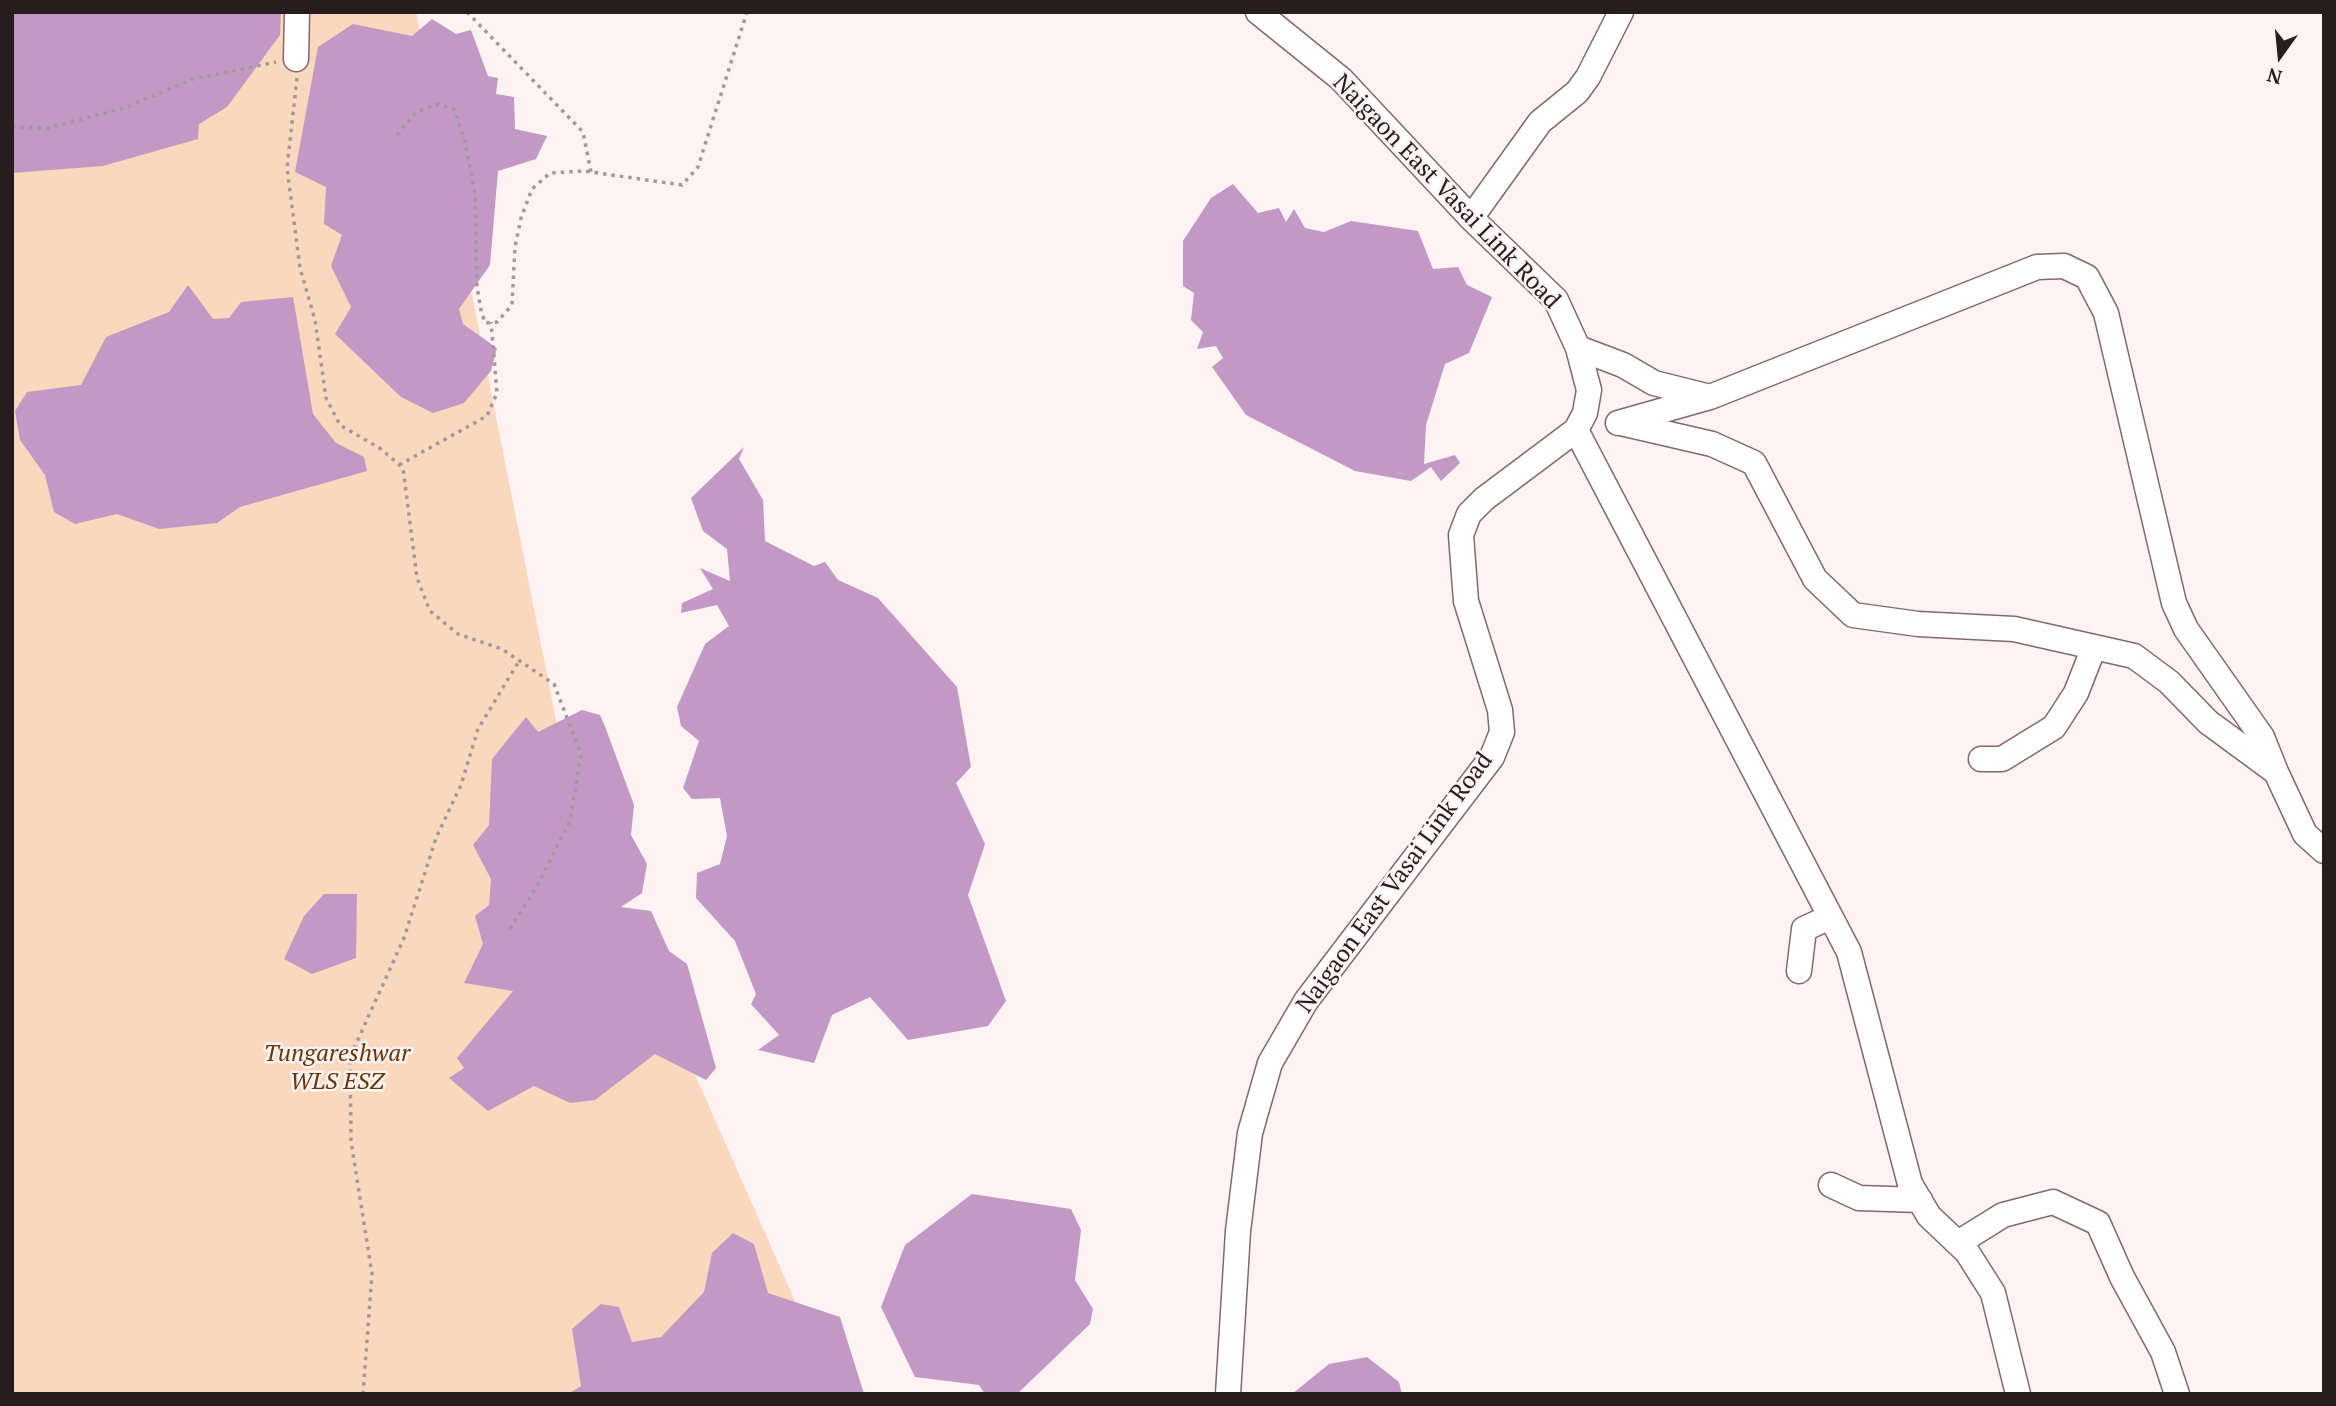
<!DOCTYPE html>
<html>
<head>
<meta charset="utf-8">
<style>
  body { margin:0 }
  #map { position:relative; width:2336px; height:1406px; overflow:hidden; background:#fef2f3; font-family:"PT Serif",serif }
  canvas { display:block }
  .frame { position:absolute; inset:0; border:14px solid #271d1e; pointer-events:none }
  .north { position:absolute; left:2245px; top:21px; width:70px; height:70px; -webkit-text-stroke:5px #fef2f3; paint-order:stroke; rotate:195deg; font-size:19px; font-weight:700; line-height:28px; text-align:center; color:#271d1e }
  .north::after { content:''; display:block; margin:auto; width:24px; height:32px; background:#271d1e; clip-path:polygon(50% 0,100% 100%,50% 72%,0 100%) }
</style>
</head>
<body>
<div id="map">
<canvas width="2336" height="1406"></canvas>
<div class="frame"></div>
<div class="north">N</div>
</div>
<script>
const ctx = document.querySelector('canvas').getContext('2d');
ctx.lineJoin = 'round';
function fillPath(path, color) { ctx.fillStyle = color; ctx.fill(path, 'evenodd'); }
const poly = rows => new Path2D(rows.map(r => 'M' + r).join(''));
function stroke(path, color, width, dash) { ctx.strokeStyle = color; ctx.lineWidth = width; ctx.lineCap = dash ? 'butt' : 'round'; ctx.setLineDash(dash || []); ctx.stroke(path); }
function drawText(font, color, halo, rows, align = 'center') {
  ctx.font = font + ' "PT Serif",serif'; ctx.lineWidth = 5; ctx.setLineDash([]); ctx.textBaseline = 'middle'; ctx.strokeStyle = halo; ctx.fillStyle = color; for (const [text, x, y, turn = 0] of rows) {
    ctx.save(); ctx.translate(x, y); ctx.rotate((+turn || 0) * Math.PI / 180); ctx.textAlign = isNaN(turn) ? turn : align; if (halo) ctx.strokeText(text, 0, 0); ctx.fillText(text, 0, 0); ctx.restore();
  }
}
const green = poly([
  [12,12,416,12,570,791,836,1394,12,1394]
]);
const water = poly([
  [12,12,281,12,280,35,227,107,199,124,198,139,103,166,12,173],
  [432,19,456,34,471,30,488,76,498,78,496,94,514,97,515,129,547,136,536,159,498,171,490,265,459,309,463,324,497,348,491,371,464,403,433,413,401,397,335,334,351,307,331,266,342,235,324,224,326,187,295,172,318,47,353,24,412,36],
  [1233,184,1258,213,1279,208,1286,222,1294,209,1305,228,1324,232,1351,221,1418,231,1433,269,1458,267,1467,285,1492,297,1469,353,1445,364,1426,425,1424,464,1455,455,1460,463,1441,481,1431,467,1411,481,1355,471,1246,415,1212,367,1223,358,1216,346,1197,349,1203,332,1191,320,1194,293,1183,286,1183,241,1211,198],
  [188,285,213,319,229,318,241,302,293,297,313,414,336,443,364,457,367,471,240,507,217,523,159,529,117,514,75,524,54,512,45,475,20,440,15,411,27,392,81,385,106,337,169,312],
  [744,447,739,459,763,500,765,541,814,566,825,562,838,580,878,598,957,687,971,767,956,783,985,844,968,895,1006,1001,988,1026,908,1040,870,997,832,1015,814,1063,758,1050,779,1035,751,1004,756,994,735,941,696,898,697,873,720,864,727,836,720,798,692,799,683,788,699,741,681,726,677,707,705,644,729,626,717,605,681,613,682,603,713,589,700,568,730,581,727,549,703,531,691,498],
  [582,710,600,715,606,729,634,805,631,835,647,864,642,893,621,907,651,911,669,951,687,964,716,1068,706,1080,655,1054,595,1100,570,1103,534,1086,488,1111,449,1078,464,1068,457,1058,513,991,464,983,483,944,475,916,489,905,491,879,473,845,489,825,492,759,526,717,538,732],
  [324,894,357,894,356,958,312,974,284,959,304,916],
  [972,1194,1071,1209,1081,1230,1075,1280,1093,1309,1090,1324,1017,1394,985,1394,979,1385,915,1377,881,1307,905,1245],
  [733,1233,754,1244,768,1293,840,1317,864,1394,568,1394,581,1386,572,1329,601,1304,619,1307,632,1342,661,1337,704,1292,712,1253],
  [1367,1357,1399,1382,1402,1394,1292,1394,1329,1364]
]);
const path = poly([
  [467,12,583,132,591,172],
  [297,78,287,168,300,268,315,320,326,398,340,425,381,449,403,468,417,578,430,611,458,634,502,649,554,684,581,754,570,821,537,886,510,929],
  [12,127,48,128,124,108,193,79,276,62],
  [397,135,416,112,438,104,454,109,465,141,475,194,477,287,481,310,485,323,497,322,512,305,515,247,521,218,532,189,550,173,584,171,682,185,698,167,747,12],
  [399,465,487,416,497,393,491,322],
  [363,1394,372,1274,351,1141,350,1057,404,938,436,838,461,785,478,729,519,661],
  [2217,1394,2237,1394]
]);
const minor = poly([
  [296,59,297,12],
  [1471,218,1540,122,1577,92,1588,77,1621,12],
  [1578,348,1623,365,1654,383,1710,397],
  [1618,423,1710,397,2037,267,2064,266,2087,277,2106,313,2174,603,2186,629,2262,737,2276,772],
  [1621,423,1712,444,1754,463,1815,579,1853,615,1918,624,2014,629,2134,656,2169,682,2208,722,2276,772,2305,834,2324,851],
  [1576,430,1849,952,1910,1184,1929,1216,1967,1252,1993,1293,2018,1394],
  [1981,759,2002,759,2054,727,2076,693,2094,647],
  [1799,971,1804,929,1830,917],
  [1831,1185,1859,1198,1920,1200],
  [1958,1243,2003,1215,2053,1202,2098,1223,2122,1277,2163,1352,2177,1394],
  [1228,1394,1238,1231,1250,1133,1270,1063,1306,1001,1492,757,1502,732,1500,710,1466,601,1461,535,1469,514,1484,499,1576,430,1585,413,1589,390,1578,348,1556,300,1471,218,1341,79,1258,12]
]);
const streetNames = [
  ["Naigaon East Vasai Link Road",1446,192,46],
  ["Naigaon East Vasai Link Road",1395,883,-54]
];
const parkNames = [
  ["Tungareshwar",337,1054],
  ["WLS ESZ",337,1082]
];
fillPath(green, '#f9d8be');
fillPath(water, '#c298c5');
stroke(minor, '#82696b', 27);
stroke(path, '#a4999a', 3.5, [3.5, 5]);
stroke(minor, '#fff', 24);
drawText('24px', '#271d1e', '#fef2f3', streetNames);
drawText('italic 24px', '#663807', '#fef2f3', parkNames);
</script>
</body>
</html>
